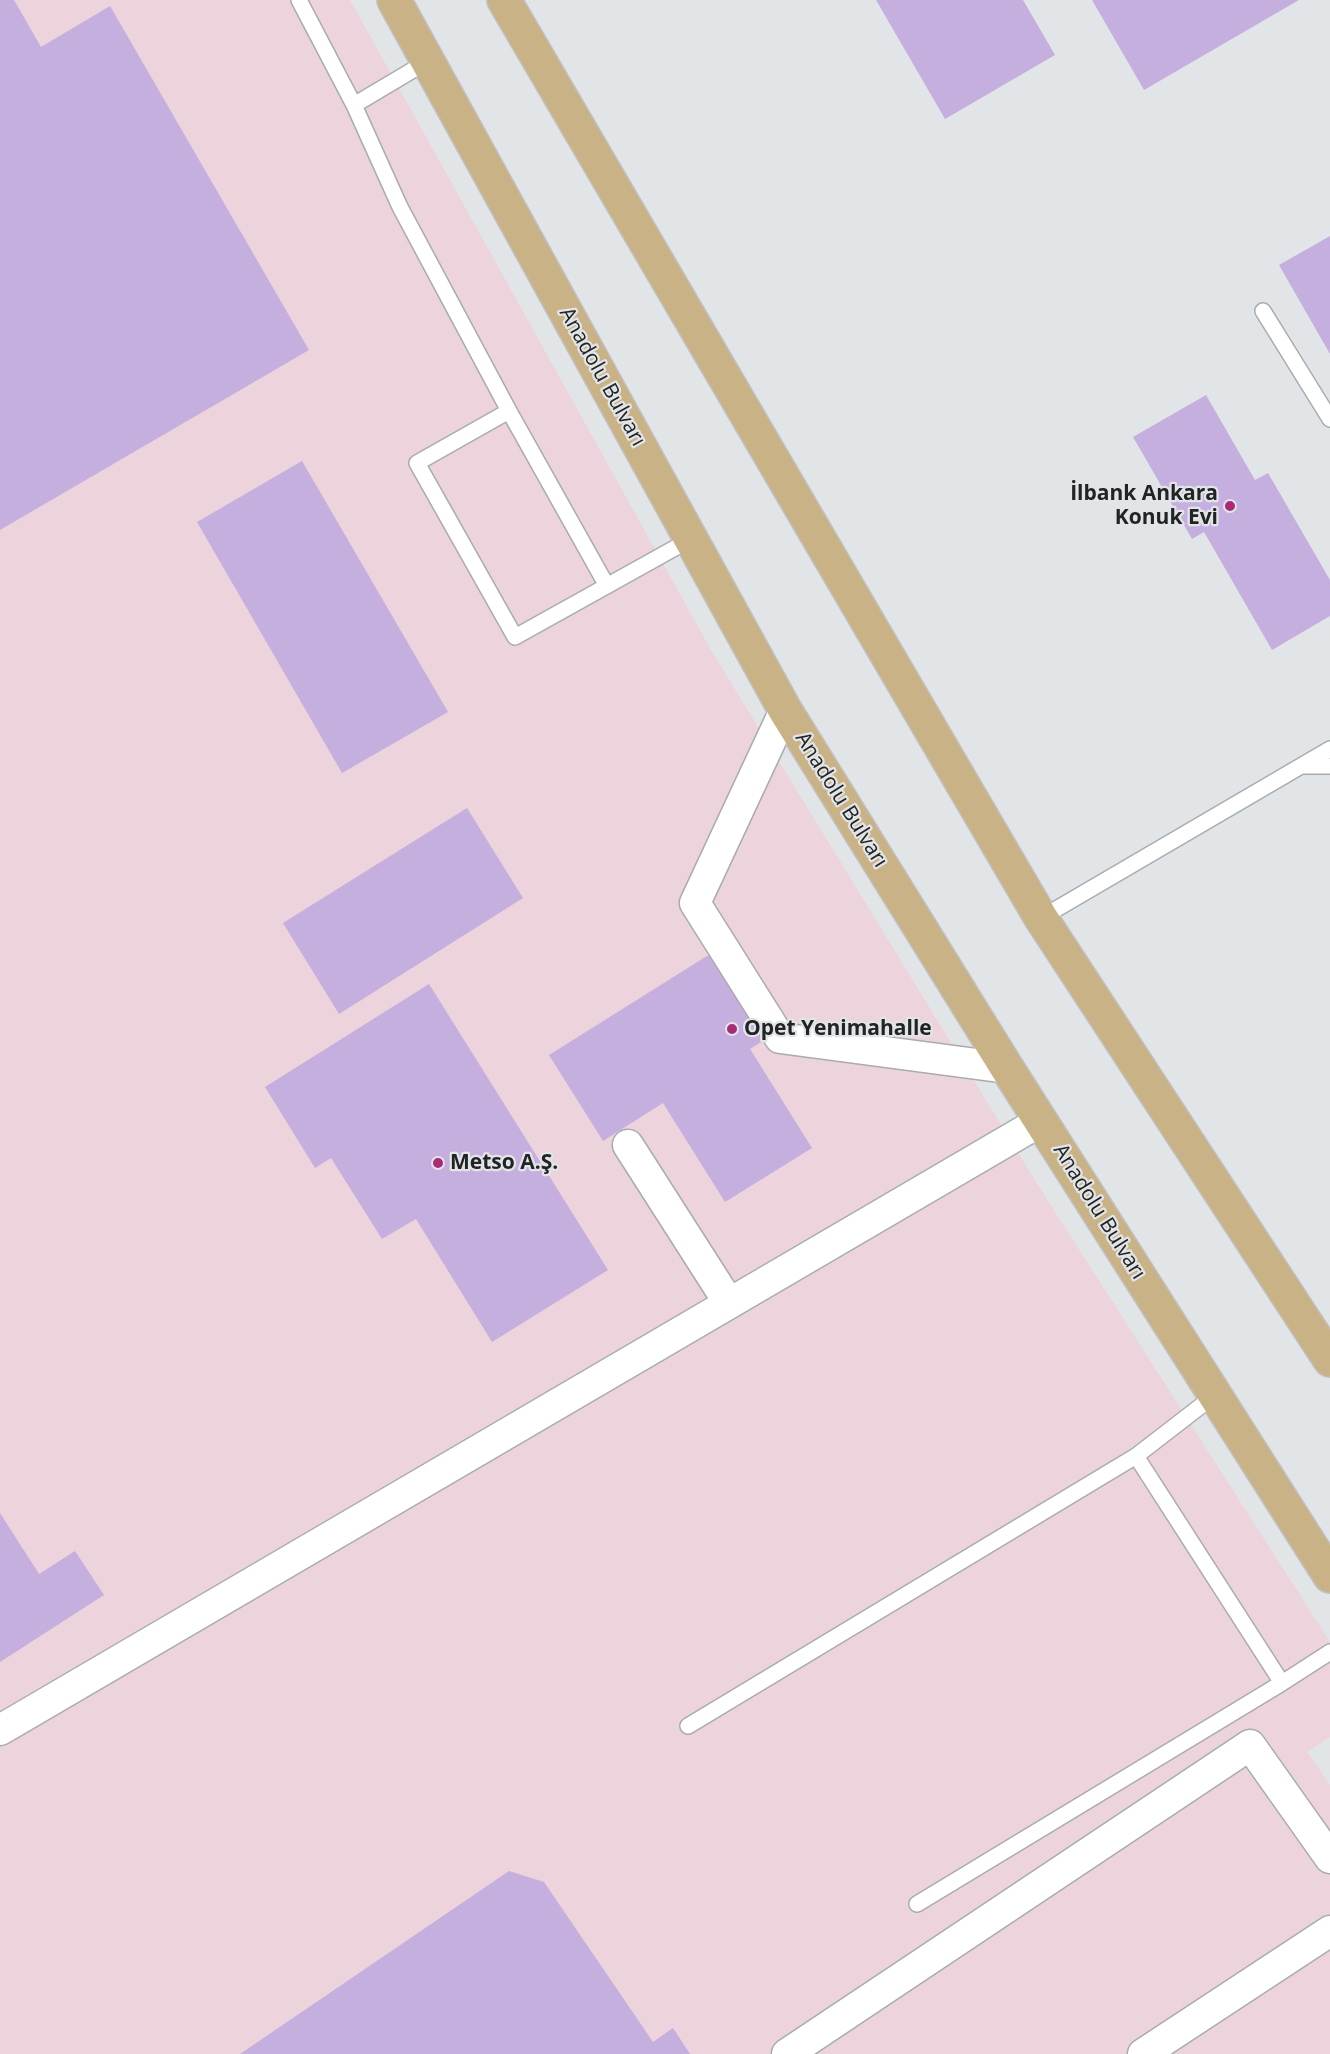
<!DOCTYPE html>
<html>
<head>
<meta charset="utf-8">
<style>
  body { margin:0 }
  canvas { display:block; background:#e2e5e8 }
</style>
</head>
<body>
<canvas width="1330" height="2054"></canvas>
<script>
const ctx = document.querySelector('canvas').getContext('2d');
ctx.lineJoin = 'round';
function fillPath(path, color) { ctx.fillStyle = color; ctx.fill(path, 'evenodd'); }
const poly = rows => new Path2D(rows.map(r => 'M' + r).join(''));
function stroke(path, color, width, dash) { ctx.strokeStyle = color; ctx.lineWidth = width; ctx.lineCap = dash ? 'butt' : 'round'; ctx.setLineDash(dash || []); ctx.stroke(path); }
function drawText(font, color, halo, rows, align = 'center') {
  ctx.font = font + ' "Open Sans",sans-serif'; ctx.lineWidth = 4.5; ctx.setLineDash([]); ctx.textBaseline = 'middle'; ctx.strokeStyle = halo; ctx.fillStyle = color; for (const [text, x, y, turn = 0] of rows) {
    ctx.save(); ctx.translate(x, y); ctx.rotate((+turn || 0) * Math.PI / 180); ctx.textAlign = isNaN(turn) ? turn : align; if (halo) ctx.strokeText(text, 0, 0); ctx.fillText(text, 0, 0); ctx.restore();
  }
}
const industrial = poly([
  [0,0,350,0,711,650,1036,1182,1330,1642,1330,1737,1307,1752,1330,1785,1330,2054,0,2054]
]);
const building = poly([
  [0,0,14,0,41,47,110,6,309,350,0,530],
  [876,0,1023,0,1055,55,945,119],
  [1092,0,1299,0,1144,90],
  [1330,236,1330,354,1279,265],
  [1206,395,1255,480,1268,473,1330,580,1330,616,1272,650,1204,532,1192,539,1133,437],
  [302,461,448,712,342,773,197,522],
  [467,808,523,898,339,1014,283,923],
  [715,951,769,1037,750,1049,812,1148,725,1202,663,1103,603,1141,549,1055],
  [429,984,608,1270,492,1342,416,1219,382,1239,331,1158,315,1168,265,1087],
  [0,1513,39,1574,75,1551,104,1595,0,1662],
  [509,1871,544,1882,653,2042,673,2028,690,2054,240,2054]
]);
const service = poly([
  [299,0,354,105,400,207,509,411,607,586],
  [354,105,428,61],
  [1263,311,1330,419],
  [509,411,417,463,515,637,691,539],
  [1301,766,1330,766],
  [1041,918,1330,749],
  [1136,1456,1282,1683],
  [688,1726,1136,1456,1215,1395],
  [917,1904,1282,1683,1330,1652]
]);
const minor = poly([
  [785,710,695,903,780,1038,1007,1068],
  [628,1145,729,1303],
  [0,1730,1041,1121],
  [787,2054,1250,1745,1330,1858],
  [1143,2054,1330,1931]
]);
const primary = poly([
  [394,0,785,710,1007,1068,1330,1576],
  [504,0,1041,918,1330,1360]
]);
const markers = [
  [1230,506,6,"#a92a79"],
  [732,1029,6,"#a92a79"],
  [438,1163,6,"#a92a79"]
];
const streetNames = [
  ["Anadolu Bulvarı",602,377,61],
  ["Anadolu Bulvarı",841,800,58],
  ["Anadolu Bulvarı",1099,1212,58]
];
const poiNames = [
  ["İlbank Ankara",1218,494,"right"],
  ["Konuk Evi",1218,518,"right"],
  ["Opet Yenimahalle",744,1029],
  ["Metso A.Ş.",450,1163]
];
fillPath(industrial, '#ecd3dc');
fillPath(building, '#c5afdf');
stroke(service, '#a9acaf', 18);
stroke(minor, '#a9acaf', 33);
stroke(primary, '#c1c1c2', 36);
stroke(service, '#fff', 15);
stroke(minor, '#fff', 30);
stroke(primary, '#cab287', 33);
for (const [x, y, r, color] of markers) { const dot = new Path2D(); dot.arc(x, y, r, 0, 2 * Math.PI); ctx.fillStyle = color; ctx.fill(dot); stroke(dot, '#e2e5e8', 2); }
drawText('21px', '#212324', '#e2e5e8', streetNames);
drawText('bold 21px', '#212324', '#e2e5e8', poiNames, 'left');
</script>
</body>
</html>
